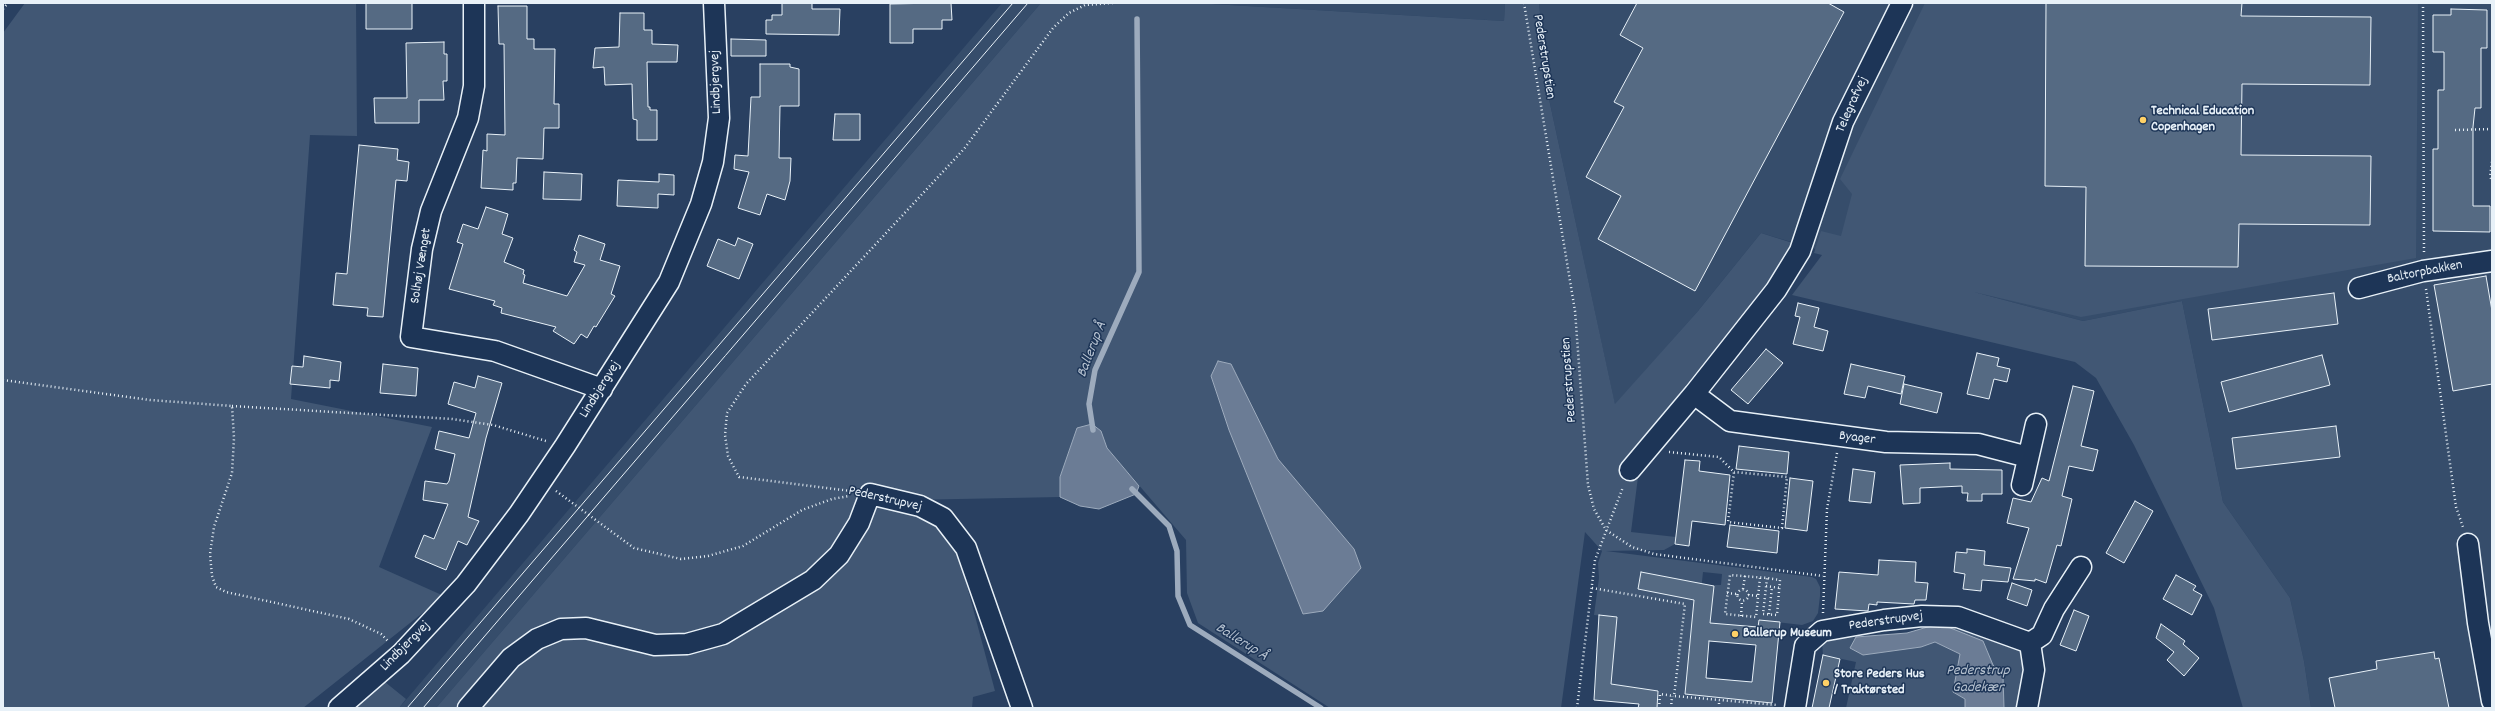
<!DOCTYPE html>
<html>
<head>
<meta charset="utf-8">
<style>
  body { margin:0 }
  #map { position:relative; width:2495px; height:711px; overflow:hidden; background:#294061; font-family:Dekko,sans-serif }
  canvas { display:block }
  .frame { position:absolute; inset:0; border:4px solid #e8f1f8; pointer-events:none }
</style>
</head>
<body>
<div id="map">
<canvas width="2495" height="711"></canvas>
<div class="frame"></div>
</div>
<script>
const ctx = document.querySelector('canvas').getContext('2d');
ctx.lineJoin = 'round';
function fillPath(path, color) { ctx.fillStyle = color; ctx.fill(path, 'evenodd'); }
const poly = rows => new Path2D(rows.map(r => 'M' + r).join(''));
function stroke(path, color, width, dash) { ctx.strokeStyle = color; ctx.lineWidth = width; ctx.lineCap = dash ? 'butt' : 'round'; ctx.setLineDash(dash || []); ctx.stroke(path); }
function drawText(font, color, halo, rows, align = 'center') {
  ctx.font = font + ' Dekko,sans-serif'; ctx.lineWidth = 3; ctx.setLineDash([]); ctx.textBaseline = 'middle'; ctx.strokeStyle = halo; ctx.fillStyle = color; for (const [text, x, y, turn = 0] of rows) {
    ctx.save(); ctx.translate(x, y); ctx.rotate((+turn || 0) * Math.PI / 180); ctx.textAlign = isNaN(turn) ? turn : align; if (halo) ctx.strokeText(text, 0, 0); ctx.fillText(text, 0, 0); ctx.restore();
  }
}
const built = poly([
  [1002,3,1041,3,436,708,399,708],
  [1195,3,1505,3,1504,21],
  [1539,3,2492,3,2492,708,2311,708,2304,661,2290,598,2223,502,2182,301,2083,321,1825,252,1761,233,1698,311,1615,405,1549,99]
]);
const green = poly([
  [25,3,356,3,357,136,310,135,291,399,432,427,379,567,444,596,303,708,3,708,3,33],
  [1041,3,1195,3,1504,21,1505,3,1539,3,1549,99,1615,404,1698,311,1761,233,1796,244,1768,284,1619,468,1638,477,1631,532,1676,537,1675,544,1664,550,1606,551,1812,577,1816,579,1820,587,1820,596,1818,613,1813,621,1802,625,1759,620,1758,627,1710,623,1714,585,1721,585,1722,574,1703,572,1699,611,1692,622,1685,694,1772,703,1774,708,1657,708,1658,691,1611,684,1617,617,1594,615,1599,578,1598,563,1602,551,1585,532,1561,708,1330,708,1198,623,1187,593,1186,540,1107,448,1101,431,1077,428,1060,477,1060,497,908,500,937,523,958,552,995,691,973,697,972,708,436,708],
  [1925,3,2418,3,2416,258,2081,317,1974,292,2083,321,2182,301,2223,502,2290,598,2304,661,2311,708,2243,708,2214,608,2134,445,2096,378,2075,362,1792,295,1822,255,1814,253,1821,231,1841,236,1852,194,1840,179],
  [1961,622,2018,647,2028,659,2020,708,2004,708,2003,676,1993,665,1983,641,1948,627],
  [1856,637,1850,648,1863,655,1921,647,1935,642,1960,654,1953,692,1965,699,1965,708,1846,708,1856,662,1823,655,1822,642],
  [385,682,406,699,399,708,355,708]
]);
const water = poly([
  [1218,361,1231,364,1278,459,1354,549,1361,568,1323,611,1303,614,1229,430,1211,376,1218,361],
  [1092,424,1101,431,1107,448,1139,486,1136,494,1099,509,1080,506,1060,497,1060,477,1077,428,1092,424],
  [1931,626,1948,627,1983,641,1993,665,2003,676,2004,708,1965,708,1965,699,1953,692,1960,654,1935,642,1921,647,1863,655,1850,648,1856,637,1907,633,1931,626]
]);
const stream = poly([
  [1093,430,1089,404,1095,370,1139,272,1137,19],
  [1132,489,1169,526,1177,551,1178,596,1190,625,1321,708]
]);
const building = poly([
  [366,3,412,3,412,29,366,29,366,3],
  [782,3,812,3,812,9,840,9,839,35,766,34,766,20,772,20,772,15,782,15,782,3],
  [938,3,951,3,952,20,942,20,942,29,913,29,913,43,890,43,890,4,938,3],
  [1637,3,1828,3,1844,12,1695,291,1598,239,1621,196,1586,177,1624,107,1614,102,1643,48,1620,35,1637,3],
  [2046,3,2242,3,2241,16,2371,17,2370,85,2242,84,2241,155,2371,156,2370,225,2239,224,2238,267,2085,266,2086,187,2045,186,2046,3],
  [498,6,527,6,527,39,534,39,534,49,555,49,554,104,559,104,559,128,544,128,543,159,517,158,516,183,513,183,513,190,481,188,483,150,487,151,487,134,505,135,504,44,499,44,498,6],
  [2451,9,2487,10,2487,48,2481,48,2481,108,2475,108,2473,127,2473,206,2490,206,2490,232,2433,231,2433,149,2438,149,2438,90,2444,90,2444,52,2433,52,2433,15,2451,15,2451,9],
  [620,13,644,13,644,30,652,30,652,44,678,45,677,62,647,62,648,107,650,107,650,110,657,110,657,140,637,140,637,120,633,119,632,84,605,85,604,67,593,68,595,48,619,47,620,13],
  [731,39,766,40,766,56,731,56,731,39],
  [444,42,444,54,447,54,447,81,443,81,444,100,419,100,419,123,375,123,374,98,407,98,406,43,444,42],
  [760,64,790,64,790,67,799,69,799,106,780,106,779,158,791,158,790,181,785,200,767,194,760,215,738,208,749,172,734,169,735,155,748,156,751,97,760,97,760,64],
  [835,114,860,114,860,140,833,140,835,114],
  [359,145,398,149,397,160,409,162,407,181,396,180,383,317,367,316,368,308,333,305,336,273,347,274,359,145],
  [544,172,582,174,581,200,543,199,544,172],
  [659,174,674,175,674,195,658,194,658,208,617,206,618,180,659,182,659,174],
  [486,207,508,214,502,234,513,238,504,262,524,270,523,274,525,275,523,283,567,296,585,265,574,262,577,252,574,250,579,235,605,244,600,260,620,266,611,294,615,296,596,327,594,326,587,338,581,334,574,344,553,331,556,327,501,313,502,308,493,305,495,301,449,289,463,244,457,242,463,224,478,229,486,207],
  [738,238,753,244,739,279,707,266,718,239,735,246,738,238],
  [2486,276,2492,311,2492,384,2453,391,2434,285,2486,276],
  [2334,293,2338,324,2212,340,2208,309,2334,293],
  [1798,303,1819,308,1814,327,1828,331,1823,351,1793,344,1800,317,1795,316,1798,303],
  [1766,349,1783,363,1748,404,1731,390,1766,349],
  [1977,353,1999,358,1997,366,2010,369,2007,382,1994,379,1989,399,1967,394,1977,353],
  [2322,355,2330,385,2229,412,2221,382,2322,355],
  [304,356,341,362,339,381,330,380,330,388,290,384,292,366,303,367,304,356],
  [383,364,418,368,416,396,380,393,383,364],
  [1851,364,1905,376,1901,394,1868,386,1865,398,1844,394,1851,364],
  [478,376,502,383,486,438,468,517,479,521,467,545,458,541,446,570,415,557,424,535,434,539,448,504,423,500,425,481,447,484,449,481,455,454,435,449,439,431,469,438,476,413,448,404,454,382,475,388,478,376],
  [1904,384,1942,393,1937,413,1900,404,1904,384],
  [2073,386,2094,391,2081,446,2098,450,2093,471,2069,466,2062,496,2072,499,2061,546,2057,545,2046,583,2035,579,2035,581,2013,579,2029,528,2007,523,2013,498,2031,502,2042,478,2049,481,2073,386],
  [2336,426,2340,457,2236,469,2232,438,2336,426],
  [1739,446,1789,452,1787,474,1736,469,1739,446],
  [1685,460,1700,461,1699,471,1730,475,1725,525,1692,521,1689,546,1675,544,1685,460],
  [1950,463,1950,469,2002,470,2002,494,1982,494,1982,501,1967,501,1968,493,1962,493,1962,486,1920,488,1920,503,1903,504,1900,465,1950,463],
  [1853,469,1875,472,1871,503,1849,501,1853,469],
  [1790,478,1813,481,1807,531,1785,528,1790,478],
  [2135,501,2153,511,2124,563,2106,553,2135,501],
  [1730,525,1779,531,1777,553,1727,547,1730,525],
  [1967,549,1985,551,1984,565,2011,568,2008,582,1982,580,1981,591,1963,589,1965,574,1954,572,1956,552,1967,553,1967,549],
  [1879,560,1916,562,1915,582,1928,583,1926,600,1915,600,1914,604,1877,602,1877,605,1869,604,1868,611,1835,609,1839,572,1878,575,1879,560],
  [1641,572,1714,586,1710,623,1758,627,1759,620,1780,622,1772,703,1685,694,1694,600,1638,589,1641,572],
  [1709,641,1756,645,1752,682,1706,678,1709,641],
  [2176,575,2196,586,2193,590,2202,595,2192,615,2163,599,2176,575],
  [2012,583,2032,590,2027,606,2007,599,2012,583],
  [2074,610,2089,616,2076,651,2060,645,2074,610],
  [1599,615,1617,617,1611,684,1658,691,1657,708,1638,708,1639,704,1594,700,1599,615],
  [2161,624,2185,641,2183,644,2199,658,2184,676,2167,660,2174,652,2156,638,2161,624],
  [2434,652,2435,659,2439,658,2449,708,2335,708,2329,678,2377,669,2376,661,2434,652],
  [1823,655,1840,659,1829,708,1812,708,1823,655]
]);
const path = poly([
  [1524,3,1575,311,1588,485,1594,509,1606,530,1632,547,1654,554,1823,576],
  [2423,3,2424,252],
  [3,9,8,3],
  [2455,130,2492,129],
  [2492,162,2490,177,2492,180],
  [2426,289,2456,507,2463,527],
  [3,380,150,400,232,406,234,438,232,473,214,527,210,554,212,576,216,587,226,592,349,619,381,634,388,641],
  [232,406,452,419,493,425,546,441],
  [1669,452,1719,457,1734,472,1728,522,1782,528,1787,477,1734,472],
  [556,491,634,548,681,559,708,556,743,546,802,510,832,499,849,496],
  [851,491,739,477,728,456,725,435,727,413,746,384,964,149,1053,28,1069,13,1085,5,1113,3],
  [1760,578,1756,617,1725,614,1730,575,1767,578,1780,580,1777,615,1763,614,1767,578],
  [1766,586,1780,588],
  [1592,588,1685,604,1674,696,1777,705],
  [1743,589,1745,576],
  '1737.5 595a5.5 5.5 0 1 1 11 0a5.5 5.5 0 1 1-11 0Z',
  [1727,593,1737,594],
  [1748,595,1759,596],
  [1823,613,1827,509,1837,453],
  [1769,614,1772,587],
  [1741,616,1742,600],
  [1577,708,1595,560,1623,487],
  [1659,708,1660,694,1674,696],
  [1671,708,1672,696],
  [1719,708,1719,700]
]);
const minor = poly([
  [474,3,474,86,468,118,431,211,422,249,411,337,495,351,602,389],
  [2359,288,2423,271,2492,261],
  [1694,394,1730,421,1886,442,1978,444,2028,457],
  [1630,470,1694,394,1776,290,1800,251,1843,122,1902,3],
  [2022,485,2036,424],
  [2468,544,2478,623,2492,701],
  [2030,643,2042,635,2054,609,2081,567],
  [339,708,401,654,466,584,519,514,565,446,669,282,701,204,713,162,719,118,714,3],
  [468,708,511,658,537,639,561,629,586,628,655,645,687,644,723,634,813,580,839,555,859,523,870,494,920,506,943,518,966,548,1022,708],
  [1795,708,1805,646,1822,631,1884,620,1922,616,1958,617,2030,643,2034,670,2027,708]
]);
const tram = poly([
  [407,708,1013,3],
  [423,708,1028,3]
]);
const markers = [
  [2143,120,4,"#ffd166"],
  [1735,634,4,"#ffd166"],
  [1826,683,4,"#ffd166"]
];
const streetNames = [
  ["Pederstrupstien",1543,57,81],
  ["Lindbjergvej",717,82,-92],
  ["Telegrafvej",1853,105,-66],
  ["Solhøj Vænget",422,266,-81],
  ["Baltorpbakken",2425,273,-11],
  ["Pederstrupstien",1570,380,-94],
  ["Lindbjergvej",601,390,-58],
  ["Byager",1857,439,7],
  ["Pederstrupvej",885,500,13],
  ["Pederstrupvej",1886,622,-8],
  ["Lindbjergvej",406,647,-45]
];
const poiNames = [
  ["Technical Education",2151,112],
  ["Copenhagen",2151,128],
  ["Ballerup Museum",1743,634],
  ["Store Peders Hus",1834,675],
  ["/ Traktørsted",1834,691]
];
const waterNames = [
  ["Ballerup Å",1093,350,-69],
  ["Ballerup Å",1241,643,32],
  ["Pederstrup",1978,672],
  ["Gadekær",1978,689]
];
fillPath(built, '#364d6b');
fillPath(green, '#415774');
fillPath(water, '#6b7c95');
stroke(water, '#9dabbd', 1);
stroke(stream, '#9dabbd', 5.5);
fillPath(building, '#556a83');
stroke(building, '#e8f1f8', 1);
stroke(minor, '#e8f1f8', 23);
stroke(path, '#e8f1f8', 2.5, [1, 3]);
stroke(minor, '#1d3557', 20);
stroke(tram, '#e8f1f8', 1);
for (const [x, y, r, color] of markers) { const dot = new Path2D(); dot.arc(x, y, r, 0, 2 * Math.PI); ctx.fillStyle = color; ctx.fill(dot); stroke(dot, '#1d3557', 1.5); }
drawText('14px', '#e8f1f8', '#1d3557', streetNames);
drawText('bold 14px', '#e8f1f8', '#1d3557', poiNames, 'left');
drawText('italic 15px', '#b6c2d0', '#1d3557', waterNames);
</script>
</body>
</html>
